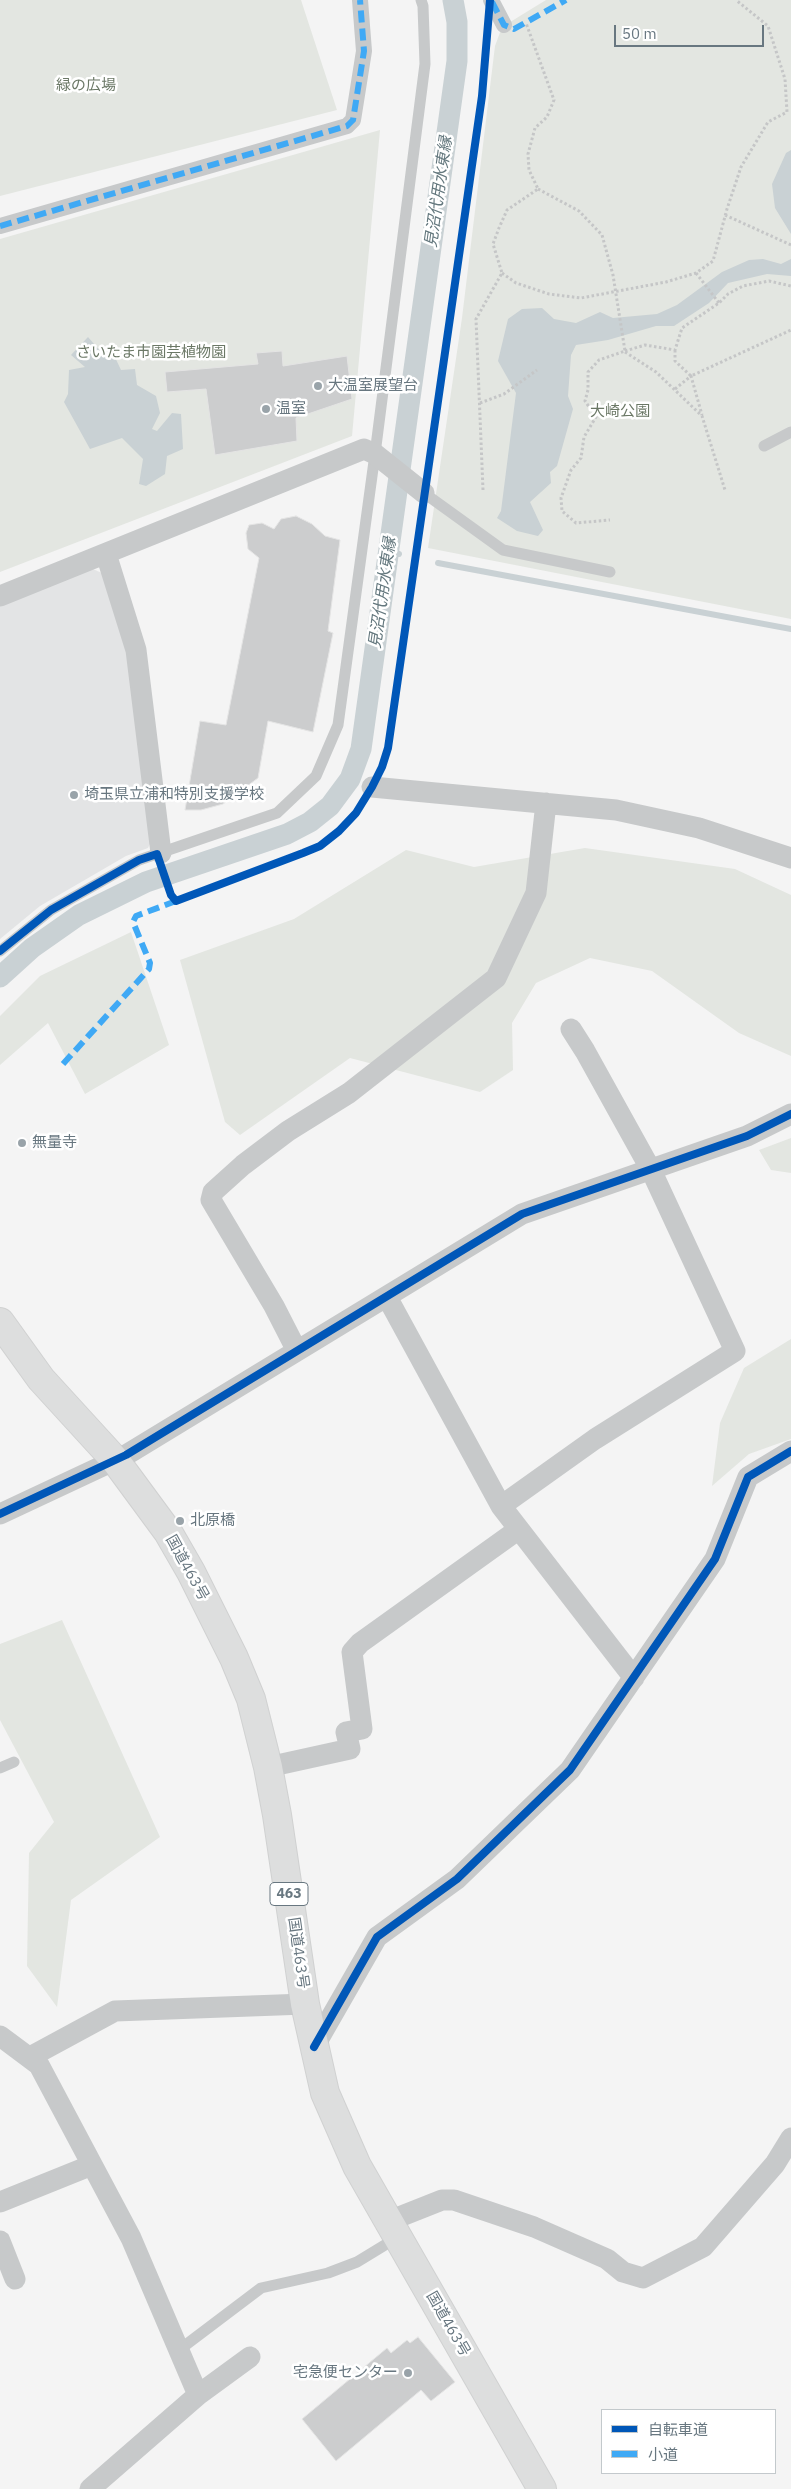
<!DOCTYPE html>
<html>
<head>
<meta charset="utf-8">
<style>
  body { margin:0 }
  #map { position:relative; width:791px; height:2489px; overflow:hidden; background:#f4f4f4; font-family:"IBM Plex Sans","Noto Sans JP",sans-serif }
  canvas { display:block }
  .legend { position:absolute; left:601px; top:2409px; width:175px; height:65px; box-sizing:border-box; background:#fff; border:1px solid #c3c9cc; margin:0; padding:6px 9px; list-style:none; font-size:15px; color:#687780 }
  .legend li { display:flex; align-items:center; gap:10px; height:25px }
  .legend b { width:25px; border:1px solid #c3c9cc }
  .scale { position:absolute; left:614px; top:25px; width:150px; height:22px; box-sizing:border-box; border:2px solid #687780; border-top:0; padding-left:6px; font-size:15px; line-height:18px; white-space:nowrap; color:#687780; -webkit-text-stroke:4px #fff; paint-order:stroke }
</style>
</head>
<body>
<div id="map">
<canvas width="791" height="2489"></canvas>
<ul class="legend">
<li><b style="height:6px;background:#0057b8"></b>自転車道</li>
<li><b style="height:6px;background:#3fa9f5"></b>小道</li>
</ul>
<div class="scale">50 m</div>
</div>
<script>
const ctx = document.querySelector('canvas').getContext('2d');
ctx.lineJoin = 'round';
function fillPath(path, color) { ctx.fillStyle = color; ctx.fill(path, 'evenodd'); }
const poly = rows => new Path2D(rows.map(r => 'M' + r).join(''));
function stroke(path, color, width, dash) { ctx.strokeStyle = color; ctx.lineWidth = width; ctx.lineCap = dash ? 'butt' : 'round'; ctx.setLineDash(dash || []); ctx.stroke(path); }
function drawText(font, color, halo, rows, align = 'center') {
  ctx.font = font + ' "IBM Plex Sans","Noto Sans JP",sans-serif'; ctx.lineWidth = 5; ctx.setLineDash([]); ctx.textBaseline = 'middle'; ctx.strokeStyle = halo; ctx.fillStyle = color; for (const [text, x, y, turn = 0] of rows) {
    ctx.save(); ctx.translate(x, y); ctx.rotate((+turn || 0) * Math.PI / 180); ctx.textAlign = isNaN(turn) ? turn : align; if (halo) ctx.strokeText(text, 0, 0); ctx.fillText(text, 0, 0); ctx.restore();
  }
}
const built = poly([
  [93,569,104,574,132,659,152,839,148,848,126,856,40,906,0,939,0,606]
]);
const green = poly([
  [0,0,301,0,337,110,0,196],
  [546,0,791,0,791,619,428,548,462,318,495,46,502,27],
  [380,130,352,436,0,572,0,239],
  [585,848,735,869,791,895,791,1056,739,1033,652,971,590,958,536,983,512,1023,513,1070,480,1092,350,1058,240,1135,225,1122,180,960,294,919,406,850,474,867],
  [131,932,169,1045,85,1094,48,1023,0,1065,0,1016,40,976],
  [791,1138,791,1173,771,1170,759,1150],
  [791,1339,791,1439,749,1454,712,1486,720,1423,744,1368],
  [62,1620,160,1837,71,1900,57,2007,27,1966,29,1853,54,1822,0,1720,0,1644]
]);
const water = poly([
  [791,150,791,234,775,208,772,184,786,153],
  [763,259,781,264,791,259,791,276,767,274,728,283,709,303,674,326,656,326,608,340,576,345,571,355,568,396,573,409,557,466,550,472,551,483,530,502,543,530,538,536,517,531,497,518,501,511,516,393,498,361,508,319,522,309,542,308,554,319,576,323,600,312,613,318,657,314,677,305,722,272,749,260],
  [88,337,100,351,113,353,121,370,135,369,137,385,156,396,160,413,152,429,157,431,172,413,181,414,183,449,167,456,165,474,146,486,139,484,143,459,122,438,90,449,64,402,68,394,69,370,85,367,71,355]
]);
const stream = poly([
  [388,551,399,554],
  [438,563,791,629]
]);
const canal = poly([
  [0,977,32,948,79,915,146,882,287,834,310,822,330,806,350,779,361,749,457,61,457,22,453,0]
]);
const building = poly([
  [282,351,283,366,347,356,352,399,296,418,297,441,215,455,206,389,167,392,165,372,258,364,256,353,282,351],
  [296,516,312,524,325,536,340,540,328,631,333,633,313,732,268,721,258,778,223,804,201,810,185,810,200,721,226,725,259,558,248,549,246,533,249,525,262,523,274,529,281,519,296,516],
  [418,2337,455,2382,431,2401,421,2390,336,2461,302,2419,387,2348,391,2353,407,2340,410,2343,418,2337]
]);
const path = poly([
  [538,189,579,211,602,235,613,275,625,351,599,360,588,372,588,390,585,401,596,417,584,437,581,458,571,470,561,498,562,511,576,523,610,520],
  [725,215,791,245],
  [502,273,516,283,549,294,581,298,666,282,696,273,713,261,727,209,741,167,768,122,787,112,785,79,768,26,736,0],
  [696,273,719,303],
  [675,350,675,361,691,376,791,330],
  [625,351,645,345,675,350,682,328,719,303,728,294,743,286,769,281,791,286],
  [625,352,656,372,702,416,725,490],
  [675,389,691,376,702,415],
  [480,403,504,394,537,370],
  [483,490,476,319,502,273,493,244,499,228,507,210,538,189,529,170,528,154,535,128,547,117,554,100,526,23]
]);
const service = poly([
  [764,446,791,432],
  [424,493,503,550,610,572],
  [0,951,51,910,139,860,277,813,316,776,338,725,375,454,425,64,423,6,421,0],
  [0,1768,14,1762],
  [179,2350,261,2288,328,2273,357,2262,398,2237]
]);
const pedestrian = poly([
  [491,0,504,25],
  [0,226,347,126,353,120,364,51,360,0]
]);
const minor = poly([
  [106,554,136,650,161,853],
  [0,596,364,449,375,454,424,493],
  [372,787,616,810,699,828,791,858],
  [387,1297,501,1506,634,1678],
  [297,1351,274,1306,211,1200,213,1192,243,1165,288,1131,349,1093,496,978,536,893,546,803],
  [501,1506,595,1439,735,1351,651,1170,585,1051,571,1029],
  [0,1514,126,1455,522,1214,747,1136,791,1114],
  [268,1767,350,1749,346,1732,362,1729,352,1652,360,1643,519,1529],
  [0,2036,39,2065,131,2238,198,2395],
  [314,2047,377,1937,457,1879,570,1770,715,1559,748,1477,791,1451],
  [30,2057,115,2011,305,2004],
  [0,2202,92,2165],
  [389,2221,442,2200,454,2200,534,2227,607,2259,623,2272,643,2278,703,2247,775,2164,791,2138],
  [0,2241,15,2279],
  [90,2489,198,2395,250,2357]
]);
const trunk = poly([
  [0,1322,41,1379,115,1460,168,1532,191,1572,234,1658,251,1699,268,1767,277,1815,305,2004,325,2093,357,2166,542,2489]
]);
const quiet = poly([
  [492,2,504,25,514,29,566,0],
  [0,226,347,126,353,120,364,51,360,0],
  [63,1064,149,969,150,963,133,922,136,916,176,901]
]);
const cycleway = poly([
  [0,951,51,910,139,860,157,854,171,895,176,901,303,853,320,846,339,831,356,813,372,787,382,767,388,748,482,96,490,0],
  [0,1514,126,1455,522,1214,747,1136,791,1114],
  [314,2047,377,1937,457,1879,570,1770,715,1559,748,1477,791,1451]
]);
const markers = [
  [318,386,5,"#99a3a9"],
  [266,409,5,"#99a3a9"],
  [74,795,5,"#99a3a9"],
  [22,1143,5,"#99a3a9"],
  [180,1521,5,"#99a3a9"],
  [408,2373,5,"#99a3a9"]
];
const shields = [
  [289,1894,38]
];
const shieldNames = [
  ["463",289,1894]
];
const parkNames = [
  ["緑の広場",86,86],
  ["さいたま市園芸植物園",151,353],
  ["大崎公園",620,412]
];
const poiNames = [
  ["大温室展望台",328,386],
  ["温室",276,409],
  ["埼玉県立浦和特別支援学校",84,795],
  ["無量寺",32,1143],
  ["北原橋",190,1521],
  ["宅急便センター",398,2373,"right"]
];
const streetNames = [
  ["国道463号",187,1568,61],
  ["国道463号",298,1953,82],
  ["国道463号",448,2324,60]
];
const waterNames = [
  ["見沼代用水東縁",439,192,-82],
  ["見沼代用水東縁",383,593,-82]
];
fillPath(built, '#e3e4e5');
fillPath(green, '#e3e6e1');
fillPath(water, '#c9d1d4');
stroke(stream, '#c9d1d4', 6);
stroke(canal, '#c9d1d4', 21);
fillPath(building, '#cccdce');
stroke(building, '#e4e4e4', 1);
stroke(trunk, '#d0d1d1', 30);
stroke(path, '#c5c6c7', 3, [2.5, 2.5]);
stroke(service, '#c7c9ca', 11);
stroke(pedestrian, '#c7c9ca', 16);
stroke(minor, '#c7c9ca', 21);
stroke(trunk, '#dddede', 28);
stroke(quiet, '#3fa9f5', 6, [12, 6]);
stroke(cycleway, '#0057b8', 8);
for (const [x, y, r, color] of markers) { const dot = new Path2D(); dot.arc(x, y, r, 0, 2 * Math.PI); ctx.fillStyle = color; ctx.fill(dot); stroke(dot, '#fff', 2); }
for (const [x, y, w] of shields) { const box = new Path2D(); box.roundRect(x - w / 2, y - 11.5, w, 23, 4); ctx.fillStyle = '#fff'; ctx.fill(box); stroke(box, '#687780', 1); }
drawText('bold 14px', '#687780', null, shieldNames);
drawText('15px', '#6b7866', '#fff', parkNames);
drawText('15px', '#687780', '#fff', poiNames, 'left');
drawText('15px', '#687780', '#fff', streetNames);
drawText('italic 16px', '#63777d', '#fff', waterNames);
</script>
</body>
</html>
